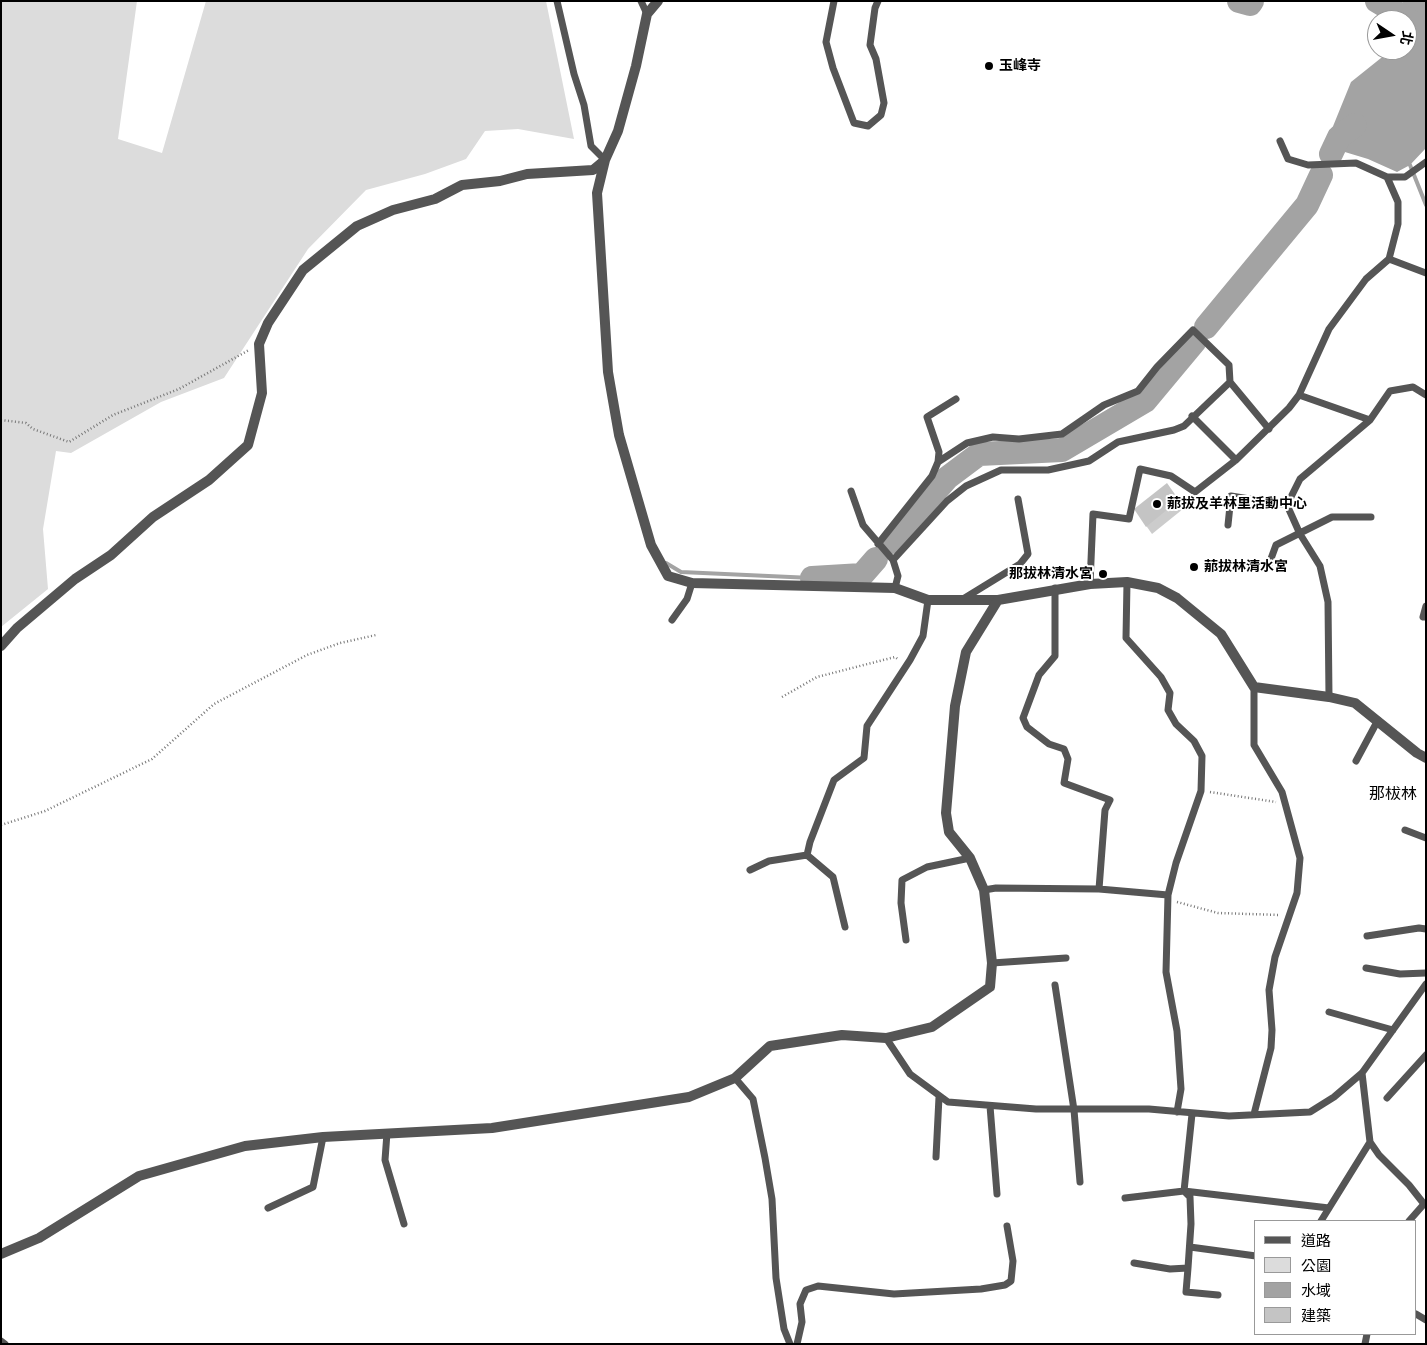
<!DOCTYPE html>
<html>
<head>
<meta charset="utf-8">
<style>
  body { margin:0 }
  #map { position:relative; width:1427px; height:1345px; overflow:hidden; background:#fff; font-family:"Fira Sans Condensed","Noto Sans TC",sans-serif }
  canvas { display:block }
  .frame { position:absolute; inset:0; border:2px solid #000; pointer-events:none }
  .legend { position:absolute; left:1254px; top:1220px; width:162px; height:115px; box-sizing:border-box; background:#fff; border:1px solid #999; margin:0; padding:6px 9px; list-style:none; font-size:15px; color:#000 }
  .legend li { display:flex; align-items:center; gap:10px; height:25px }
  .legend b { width:25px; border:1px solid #999 }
  .north { position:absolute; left:1367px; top:10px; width:50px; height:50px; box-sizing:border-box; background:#fff; border:1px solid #999; border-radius:50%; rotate:102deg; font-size:14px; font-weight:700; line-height:20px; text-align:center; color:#000 }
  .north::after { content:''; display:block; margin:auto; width:18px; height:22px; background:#000; clip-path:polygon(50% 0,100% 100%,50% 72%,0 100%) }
</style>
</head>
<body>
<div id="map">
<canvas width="1427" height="1345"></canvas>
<div class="frame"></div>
<ul class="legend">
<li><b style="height:6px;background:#555"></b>道路</li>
<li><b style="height:14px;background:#dcdcdc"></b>公園</li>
<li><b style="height:14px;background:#a3a3a3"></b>水域</li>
<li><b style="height:14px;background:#c4c4c4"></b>建築</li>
</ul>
<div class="north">北</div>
</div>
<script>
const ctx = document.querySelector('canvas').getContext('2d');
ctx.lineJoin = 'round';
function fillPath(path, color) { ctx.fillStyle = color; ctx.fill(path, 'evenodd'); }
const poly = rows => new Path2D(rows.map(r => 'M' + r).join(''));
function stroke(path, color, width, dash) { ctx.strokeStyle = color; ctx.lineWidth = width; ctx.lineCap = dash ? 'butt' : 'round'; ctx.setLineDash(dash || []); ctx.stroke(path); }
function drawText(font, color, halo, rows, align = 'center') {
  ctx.font = font + ' "Fira Sans Condensed","Noto Sans TC",sans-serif'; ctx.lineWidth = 4; ctx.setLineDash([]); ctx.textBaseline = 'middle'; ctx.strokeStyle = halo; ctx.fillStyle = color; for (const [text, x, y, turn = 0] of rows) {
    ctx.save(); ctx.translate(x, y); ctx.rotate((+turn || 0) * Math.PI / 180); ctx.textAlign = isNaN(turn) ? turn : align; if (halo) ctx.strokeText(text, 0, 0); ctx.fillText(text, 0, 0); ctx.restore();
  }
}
const green = poly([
  [1,1,137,1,118,139,162,153,206,1,546,1,574,139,518,129,485,131,466,159,425,174,366,190,308,249,224,378,161,402,71,453,56,451,43,529,48,589,1,627]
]);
const water = poly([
  [1405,1,1426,1,1426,148,1410,165,1397,172,1368,159,1325,146,1351,82,1391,50,1407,50,1407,20,1396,20,1398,5]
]);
const shadow = poly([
  [1167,485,1183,509,1152,534,1140,517]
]);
const stream = poly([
  [1410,165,1426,205],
  [666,563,681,572,812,578]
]);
const river = poly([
  [1239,1,1250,4,1252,1],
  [1377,1,1412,22,1414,35],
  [1331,154,1339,137,1355,125],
  [1206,327,1307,205,1321,175],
  [891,542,947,478,979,454,1062,450,1145,401,1195,341],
  [812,578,862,575,876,559]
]);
const building = poly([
  [1167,483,1179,500,1146,527,1134,509]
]);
const path = poly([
  [1,420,26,423,33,429,69,442,113,415,179,389,249,350],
  [782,697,817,677,895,657,899,660],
  [1210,792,1276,802],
  [1,825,45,811,152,759,214,704,307,655,340,643,376,635],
  [1177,902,1218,913,1280,915]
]);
const service = poly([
  [557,1,574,74,584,105,591,146,605,160],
  [641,1,647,14],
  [834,1,826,42,833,68,854,123,868,126,881,115,884,103,876,59,870,45,875,8,878,1],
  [1387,177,1405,177,1426,162],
  [1389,259,1426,273],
  [1230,382,1269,429],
  [1299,395,1370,420],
  [1192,416,1236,460],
  [851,491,863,525,893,560,898,576,895,588],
  [1228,525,1231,496,1287,505],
  [878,544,932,476,938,462,939,452,927,417,956,399],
  [893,560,947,501,966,486,1001,470,1048,470,1089,461,1118,442,1174,430,1184,426,1230,382,1229,365,1193,330,1157,367,1138,391,1104,405,1062,434,1019,439,993,437,967,443,938,462],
  [1268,567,1276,545,1332,517,1371,517],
  [1127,582,1126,638,1161,677,1170,693,1168,710,1176,724,1194,741,1202,756,1201,791,1176,863,1168,895,1166,972,1177,1031,1181,1089,1177,1112],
  [1090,584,1093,514,1129,519,1140,469,1171,476,1195,492,1236,460,1289,408,1299,395,1329,329,1366,279,1389,259,1398,224,1398,202,1387,177,1356,163,1308,165,1288,159,1280,141],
  [1055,588,1055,656,1039,675,1023,718,1027,727,1049,744,1064,749,1068,759,1064,783,1110,800,1105,810,1099,889],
  [963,599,1020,564,1028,554,1018,499],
  [1426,606,1423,617,1426,617],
  [672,620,687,599,692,583],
  [1329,697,1328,602,1320,566,1300,534,1287,505,1300,479,1370,420,1390,391,1413,387,1426,395],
  [1356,761,1378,720],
  [1405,830,1426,838],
  [750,870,769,861,807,855],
  [984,890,996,888,1099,889,1168,895],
  [845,927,833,877,807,855,810,842,834,780,864,758,867,726,910,660,923,636,928,600],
  [1367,936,1419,928,1426,929],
  [906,940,901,903,902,880,927,867,970,858],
  [992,963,1066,958],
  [1366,968,1400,974,1426,973],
  [1055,985,1074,1110,1080,1182],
  [1329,1012,1393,1030],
  [886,1038,910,1074,948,1102,1036,1109,1149,1109,1229,1116,1310,1112,1334,1097,1362,1073,1426,984],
  [1362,1073,1370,1142,1379,1155,1409,1185,1424,1204,1409,1221],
  [735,1078,753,1099,765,1158,772,1199,776,1278,784,1329,790,1344],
  [1387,1098,1426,1055],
  [990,1106,997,1194],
  [1254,1114,1271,1048,1272,1030,1269,990,1275,957,1297,893,1300,858,1282,792,1254,745,1254,687],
  [387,1133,385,1160,404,1224],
  [936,1157,939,1097],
  [1125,1198,1184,1191,1329,1208],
  [268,1208,313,1187,323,1137],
  [1321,1221,1370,1142],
  [1190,1247,1256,1256],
  [1134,1263,1170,1269,1188,1268,1191,1224,1190,1197,1184,1191,1192,1114],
  [1188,1268,1186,1292,1218,1295],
  [1416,1314,1426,1320],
  [1,1341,5,1344],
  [797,1344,802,1322,800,1304,806,1290,818,1286,894,1294,981,1289,1005,1285,1011,1281,1013,1261,1007,1226],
  [1365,1344,1367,1334]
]);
const minor = poly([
  [658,1,647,14,636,66,618,131,605,160,597,193,608,372,619,435,651,545,668,576,692,583,895,588,928,600,998,600],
  [1,646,17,628,75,579,111,555,153,517,209,480,248,445,262,393,259,344,268,323,303,270,357,226,393,210,435,199,462,185,500,181,527,174,593,170,605,160]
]);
const tertiary = poly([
  [1,1254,39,1238,139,1176,245,1146,323,1137,492,1128,689,1097,735,1078,770,1046,842,1035,886,1038,932,1027,990,987,992,963,984,890,970,858,949,832,946,813,955,706,966,652,998,600,1090,584,1127,582,1158,588,1177,598,1221,634,1254,687,1329,697,1355,703,1417,753,1426,758]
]);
const markers = [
  [989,66,5,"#000"],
  [1157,504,5,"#000"],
  [1194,567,5,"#000"],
  [1103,574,5,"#000"]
];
const poiNames = [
  ["玉峰寺",999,66],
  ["𦰡拔及羊林里活動中心",1167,504],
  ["𦰡拔林清水宮",1204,567],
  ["那拔林清水宮",1093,574,"right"]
];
const quarterNames = [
  ["那柭林",1393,795]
];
fillPath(green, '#dcdcdc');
fillPath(water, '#a3a3a3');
fillPath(shadow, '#0003');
stroke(stream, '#a3a3a3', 4);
stroke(river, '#a3a3a3', 24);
fillPath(building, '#c4c4c4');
stroke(path, '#777', 2.5, [1, 2.5]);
stroke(service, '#555', 7);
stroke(minor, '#555', 10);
stroke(tertiary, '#555', 10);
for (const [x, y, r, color] of markers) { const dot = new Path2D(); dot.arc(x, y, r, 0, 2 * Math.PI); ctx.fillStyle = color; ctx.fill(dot); stroke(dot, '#fff', 2); }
drawText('bold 14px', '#000', '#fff', poiNames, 'left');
drawText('16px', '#000', '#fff', quarterNames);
</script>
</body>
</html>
